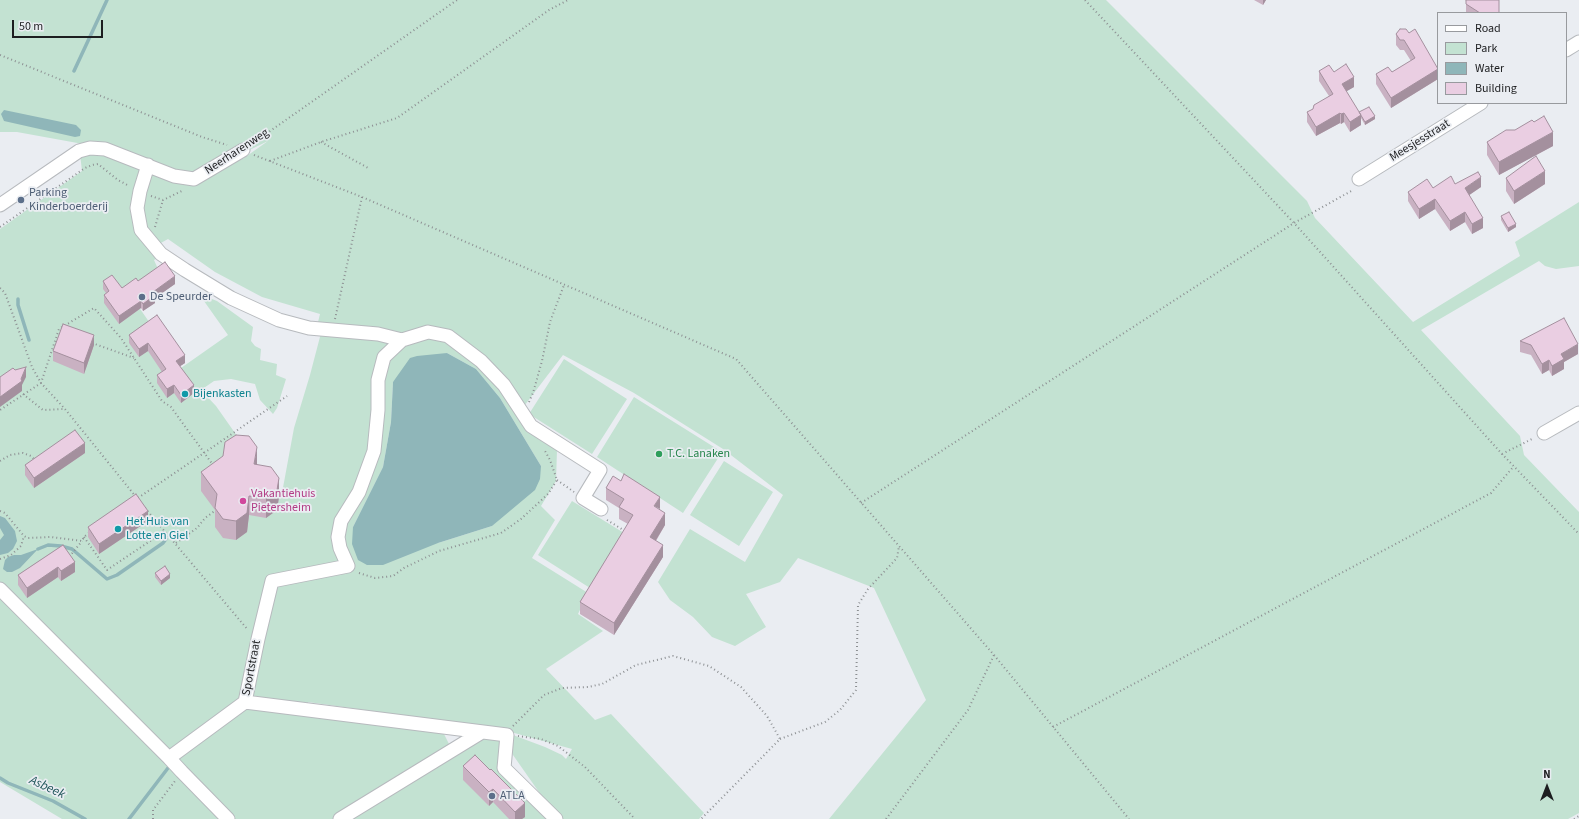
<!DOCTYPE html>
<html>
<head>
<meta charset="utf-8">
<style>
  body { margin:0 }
  #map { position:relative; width:1579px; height:819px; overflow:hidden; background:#eaedf2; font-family:"Source Sans 3",sans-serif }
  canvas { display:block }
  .legend { position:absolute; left:1437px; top:12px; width:130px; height:92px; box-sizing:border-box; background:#eaedf2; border:1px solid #989a9e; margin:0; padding:5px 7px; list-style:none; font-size:12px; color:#1d1e20 }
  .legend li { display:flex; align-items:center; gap:8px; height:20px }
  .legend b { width:20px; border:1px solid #989a9e }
  .north { position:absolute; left:1527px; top:767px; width:40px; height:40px; -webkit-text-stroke:3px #eaedf2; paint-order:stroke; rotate:0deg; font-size:11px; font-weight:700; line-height:16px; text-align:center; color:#1d1e20 }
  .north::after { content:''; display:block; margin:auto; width:14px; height:18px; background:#1d1e20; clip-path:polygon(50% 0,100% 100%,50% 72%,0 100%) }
  .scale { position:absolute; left:12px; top:20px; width:91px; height:18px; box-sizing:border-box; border:2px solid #1d1e20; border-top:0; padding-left:5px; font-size:12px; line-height:14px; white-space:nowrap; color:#1d1e20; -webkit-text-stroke:3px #eaedf2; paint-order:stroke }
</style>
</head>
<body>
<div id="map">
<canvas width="1579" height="819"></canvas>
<ul class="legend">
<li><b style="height:5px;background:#fff"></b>Road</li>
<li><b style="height:11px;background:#c3e2d2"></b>Park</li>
<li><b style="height:11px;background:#8fb6b9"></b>Water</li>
<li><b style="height:11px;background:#eacee2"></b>Building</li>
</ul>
<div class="north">N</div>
<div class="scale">50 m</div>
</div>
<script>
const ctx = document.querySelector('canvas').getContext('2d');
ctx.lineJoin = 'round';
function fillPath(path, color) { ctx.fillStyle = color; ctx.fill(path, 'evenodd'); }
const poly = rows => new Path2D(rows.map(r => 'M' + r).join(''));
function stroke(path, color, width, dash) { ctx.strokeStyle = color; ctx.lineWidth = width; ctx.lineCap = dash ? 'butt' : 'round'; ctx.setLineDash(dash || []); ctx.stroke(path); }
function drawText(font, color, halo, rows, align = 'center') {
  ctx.font = font + ' "Source Sans 3",sans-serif'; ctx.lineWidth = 3.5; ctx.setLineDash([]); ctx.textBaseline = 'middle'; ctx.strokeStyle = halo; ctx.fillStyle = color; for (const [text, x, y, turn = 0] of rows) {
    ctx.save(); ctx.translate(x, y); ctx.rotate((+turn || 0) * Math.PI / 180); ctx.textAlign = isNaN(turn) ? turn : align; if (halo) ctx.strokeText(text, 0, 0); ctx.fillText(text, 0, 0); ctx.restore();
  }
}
const green = poly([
  [0,0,1106,0,1307,201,1315,218,1413,322,1520,256,1515,242,1579,202,1579,266,1556,269,1545,266,1539,261,1421,330,1520,436,1524,455,1579,512,1579,813,1568,819,829,819,926,700,874,588,798,558,780,582,746,594,766,627,735,646,712,637,693,617,670,600,658,582,690,529,745,562,783,495,723,449,634,393,563,355,518,414,557,450,556,481,541,506,555,520,532,558,588,593,578,614,603,631,546,669,595,720,611,714,704,813,699,819,354,819,352,816,479,737,497,737,502,743,498,767,548,805,513,755,510,746,513,735,545,747,562,755,566,759,572,749,500,729,308,702,309,714,442,730,450,746,336,819,62,819,0,782,0,229,82,171,80,154,96,152,194,181,244,158,268,141,194,177,83,144,17,132,0,132],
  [168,239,215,272,262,297,320,314,317,326,321,333,310,375,294,428,282,493,284,498,261,470,216,406,201,390,214,381,231,379,255,384,260,400,273,414,277,408,286,379,276,375,277,364,260,360,261,349,255,346,251,341,253,327,217,301,199,294,228,335,181,368,127,290,158,269,154,260,156,259,159,244],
  [447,353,476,369,500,398,541,466,492,526,438,543,353,527,383,467,391,422,393,382],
  [564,359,627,399,592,454,529,414],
  [634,397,722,452,683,513,597,457],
  [724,461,773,492,739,546,690,515],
  [572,501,624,533,590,588,538,555]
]);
const water = poly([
  [4,110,76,125,81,130,80,136,75,137,4,121,1,114],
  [447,353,476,369,500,398,541,466,540,479,535,490,492,526,438,543,383,565,367,565,358,560,352,544,353,527,383,467,391,422,393,382,410,358,417,356],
  [0,516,5,518,15,531,17,541,13,549,8,553,0,555,0,540,4,535,0,528],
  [38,549,20,568,12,572,7,572,3,569,5,560,8,557,14,555,21,555]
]);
const stream = poly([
  [74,71,107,0],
  [18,299,18,305,29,340],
  [38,549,48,545,61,546,72,549,107,579,117,575,163,543,166,539],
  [0,778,8,783,53,801,85,819],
  [129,819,168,768]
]);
const path = poly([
  [1085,0,1294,223,1502,454,1579,534],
  [0,55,202,137,227,145],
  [321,142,370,169],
  [253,143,457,0],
  [254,155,362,197,736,359,994,655,1129,819],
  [270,161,321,142,397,118,549,10,568,0],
  [151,196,163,200,184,190],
  [0,227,85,168,92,165,98,164,118,180,129,186],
  [155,227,163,200],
  [0,288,5,293,32,367,41,383,0,410],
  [335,319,362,197],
  [92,343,134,358],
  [23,394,43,410,64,409],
  [529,402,533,393,542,361,550,322,564,285],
  [1502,454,1534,438],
  [0,461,10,455,23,453,31,456,35,460],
  [557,480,574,492],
  [136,497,65,409,41,383,59,329,94,308,121,338,162,401,171,407,213,465],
  [138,498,204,453,287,396],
  [861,503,1294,223,1353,190],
  [145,508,248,630],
  [0,511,5,513,24,536,28,538,51,537,82,541,84,537,90,532],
  [607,520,625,531],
  [84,537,107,570,165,531],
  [176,543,197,528,205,518,216,510],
  [69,556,70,556,82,541],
  [0,559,11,555,21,546,24,536],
  [359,573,375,578,393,576,404,568,439,551,501,533,521,519,548,494,557,480,550,460,545,451],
  [513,726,544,695,562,688,588,687,602,684,636,665,673,656,709,666,741,687,767,716,780,739,701,819],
  [1053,727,1491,493,1514,466],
  [518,736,541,739,558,746,585,767,635,819],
  [780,739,825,722,840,710,856,690,858,605,868,589,897,558,899,546],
  [153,819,153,810,175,781],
  [886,819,968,710,994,655],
  [1574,819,1579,816]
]);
const minor = poly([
  [1566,50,1579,42],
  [148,165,140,191,137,208,141,230,161,254,185,270,231,298,279,320,309,328,378,334,402,340,384,357,378,380,378,410,374,451,359,492,341,521,338,537,340,548,348,566,272,581,258,639,245,702,169,758],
  [1359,179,1481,103],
  [0,205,79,151,90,148,105,149,174,176,194,179,243,150],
  [402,340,428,332,448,336,481,361,504,385,531,426,600,470,583,498,601,509],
  [1544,433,1579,413],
  [0,589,169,758,182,772,228,819],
  [245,702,507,735,504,768,556,819],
  [340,819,482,732]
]);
const wall = poly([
  [1254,0,1266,0,1263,5],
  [1466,0,1499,13,1466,13],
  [1400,29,1438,68,1438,79,1391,108,1376,84,1376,74,1392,72,1411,61,1404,50,1400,50,1396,45,1396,34],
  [1319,71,1334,72,1354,87,1346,91,1359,113,1375,119,1365,125,1361,118,1361,125,1350,132,1344,122,1341,124,1340,123,1316,136,1307,122,1307,112,1313,109,1329,96,1319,81],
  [1515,130,1553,146,1499,175,1487,155,1487,142],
  [1506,178,1545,184,1514,204,1506,191],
  [1455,184,1481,187,1469,195,1483,228,1472,234,1465,222,1450,231,1435,209,1419,219,1408,201,1408,192],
  [1501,216,1516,227,1508,232,1501,220],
  [103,281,122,288,138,281,175,284,155,298,155,303,143,311,141,308,119,324,104,303,104,295,106,293,103,289],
  [157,315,185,363,180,366,194,393,181,403,174,393,167,398,157,383,157,375,162,372,148,351,139,357,129,343,129,335],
  [1520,341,1578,354,1564,362,1564,369,1552,376,1549,370,1542,374,1531,355,1520,352],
  [94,345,84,374,53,361,53,351],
  [85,453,34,488,25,475,25,465],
  [257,465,279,497,277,510,266,518,249,515,247,532,236,540,223,538,215,527,215,510,201,491,201,472],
  [606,488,660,510,665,525,656,541,663,557,614,635,580,614,580,602,628,524,619,519,619,508,606,500],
  [148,521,99,554,88,537,88,527],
  [63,545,75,572,61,581,58,577,27,598,18,585,18,575],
  [155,573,170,578,161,585,155,577],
  [475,755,525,817,522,819,509,819,493,802,489,806,463,780,463,766]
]);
const shadedWall = poly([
  [1263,0,1266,0,1263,5],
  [1438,69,1438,79,1391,108,1391,98],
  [1354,77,1354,87,1342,94,1342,84],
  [1340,113,1340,123,1316,136,1316,127],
  [1344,113,1344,122,1341,124,1341,114],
  [1361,115,1361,125,1350,132,1350,122],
  [1375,116,1375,119,1365,125,1365,122],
  [1553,132,1553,146,1499,175,1499,162],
  [1545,171,1545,184,1514,204,1514,191],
  [1481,177,1481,187,1465,198,1465,188],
  [1435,199,1435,209,1419,219,1419,209],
  [1465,212,1465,222,1450,231,1450,221],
  [1483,218,1483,228,1472,234,1472,224],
  [1516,224,1516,227,1508,232,1508,228],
  [175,276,175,284,155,298,155,303,143,311,143,304,153,292],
  [141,301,141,308,119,324,119,316],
  [94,335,94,345,84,374,84,363],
  [148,343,148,351,139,357,139,349],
  [1578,344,1578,354,1564,362,1564,369,1552,376,1552,366,1561,354],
  [185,355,185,363,176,369,176,361],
  [1549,360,1549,370,1542,374,1542,364],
  [26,367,26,377,22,385,22,391,0,407,0,397,21,379],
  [174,385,174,393,167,398,167,389],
  [194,385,194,393,181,403,181,395],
  [85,443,85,453,34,488,34,478],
  [257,447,257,467,254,464],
  [279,478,279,497,277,510,266,518,266,498],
  [249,496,249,515,247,532,236,540,236,521],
  [660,497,660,509,654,506],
  [148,511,148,521,99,554,99,544],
  [665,513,665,525,650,550,650,537],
  [663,545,663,557,614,635,614,623],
  [75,562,75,572,61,581,61,571],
  [58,567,58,577,27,598,27,588],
  [170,574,170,578,161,585,161,581],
  [493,789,493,802,489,806,489,792],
  [525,803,525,817,522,819,515,819,515,812]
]);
const building = poly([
  [1466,0,1499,0,1499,13,1480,13,1466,4,1466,0],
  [1400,29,1406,29,1409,33,1415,29,1438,69,1391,98,1376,74,1388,67,1392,72,1415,58,1404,40,1400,40,1396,34,1400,29],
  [1346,64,1354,77,1342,84,1361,115,1350,122,1344,113,1341,114,1340,113,1316,127,1307,112,1313,109,1314,105,1333,94,1319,71,1329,65,1334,72,1346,64],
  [1369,107,1375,116,1365,122,1359,112,1369,107],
  [1544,116,1553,132,1499,162,1487,142,1506,130,1515,130,1532,120,1534,122,1544,116],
  [1536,156,1545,171,1514,191,1506,178,1536,156],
  [1478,172,1481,177,1465,188,1483,218,1472,224,1465,212,1450,221,1435,199,1419,209,1408,192,1427,179,1433,188,1451,176,1455,184,1478,172],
  [1509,212,1516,224,1508,228,1501,216,1509,212],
  [165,262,175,276,153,292,155,295,143,304,141,301,119,316,104,295,109,291,103,281,112,275,122,288,136,278,138,281,165,262],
  [157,315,185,355,176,361,194,385,181,395,174,385,167,389,157,375,166,369,148,343,139,349,129,335,157,315],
  [1564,318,1578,344,1561,354,1564,359,1552,366,1549,360,1542,364,1531,345,1520,341,1564,318],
  [63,324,94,335,84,363,53,351,63,324],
  [26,367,21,379,22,381,0,397,0,377,13,368,15,370,26,367],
  [75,430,85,443,34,478,25,465,75,430],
  [236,435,249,436,257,447,254,464,271,467,279,478,277,490,266,498,249,496,247,513,236,521,223,519,215,508,217,494,201,472,223,456,225,442,236,435],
  [624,474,660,497,654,506,665,513,650,537,663,545,614,623,580,602,633,515,619,507,624,499,606,488,613,476,621,481,624,474],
  [136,494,148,511,99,544,88,527,136,494],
  [63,545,75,562,61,571,58,567,27,588,18,575,63,545],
  [165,566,170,574,161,581,155,573,165,566],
  [475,755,490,770,491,769,525,803,515,812,493,789,489,792,463,766,475,755]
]);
const markers = [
  [21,200,4,"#5c6f8a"],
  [142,297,4,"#5c6f8a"],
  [185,394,4,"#0f9aa8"],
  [659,454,4,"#2e9e5b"],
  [243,501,4,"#d1479c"],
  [118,529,4,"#0f9aa8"],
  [492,796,4,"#5c6f8a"]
];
const streetNames = [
  ["Meesjesstraat",1420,141,-32],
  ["Neerharenweg",237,152,-33],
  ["Sportstraat",252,668,-79]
];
const serviceNames = [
  ["Parking",29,193],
  ["Kinderboerderij",29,207],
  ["De Speurder",150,297],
  ["ATLA",500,796]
];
const cultureNames = [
  ["Bijenkasten",193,394],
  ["Het Huis van",126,522],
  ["Lotte en Giel",126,536]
];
const leisureNames = [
  ["T.C. Lanaken",667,454]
];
const hotelNames = [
  ["Vakantiehuis",251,494],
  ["Pietersheim",251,508]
];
const waterNames = [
  ["Asbeek",47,788,25]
];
fillPath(green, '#c3e2d2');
fillPath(water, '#8fb6b9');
stroke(stream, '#8fb6b9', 3.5);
stroke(minor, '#b7babe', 15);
stroke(path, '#8d9093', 2, [1, 3]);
stroke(minor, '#fff', 13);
fillPath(wall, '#c9b1c2');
fillPath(shadedWall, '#a4909e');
fillPath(building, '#eacee2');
stroke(building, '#a4909e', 1);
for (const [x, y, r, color] of markers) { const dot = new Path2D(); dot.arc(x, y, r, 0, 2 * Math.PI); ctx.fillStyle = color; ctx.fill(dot); stroke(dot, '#eaedf2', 1.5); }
drawText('12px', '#1d1e20', '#eaedf2', streetNames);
drawText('12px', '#4e5e75', '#eaedf2', serviceNames, 'left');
drawText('12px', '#0d838f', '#eaedf2', cultureNames, 'left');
drawText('12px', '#27864d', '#eaedf2', leisureNames, 'left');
drawText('12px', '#b23c85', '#eaedf2', hotelNames, 'left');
drawText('italic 13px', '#1c5357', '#eaedf2', waterNames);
</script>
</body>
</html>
